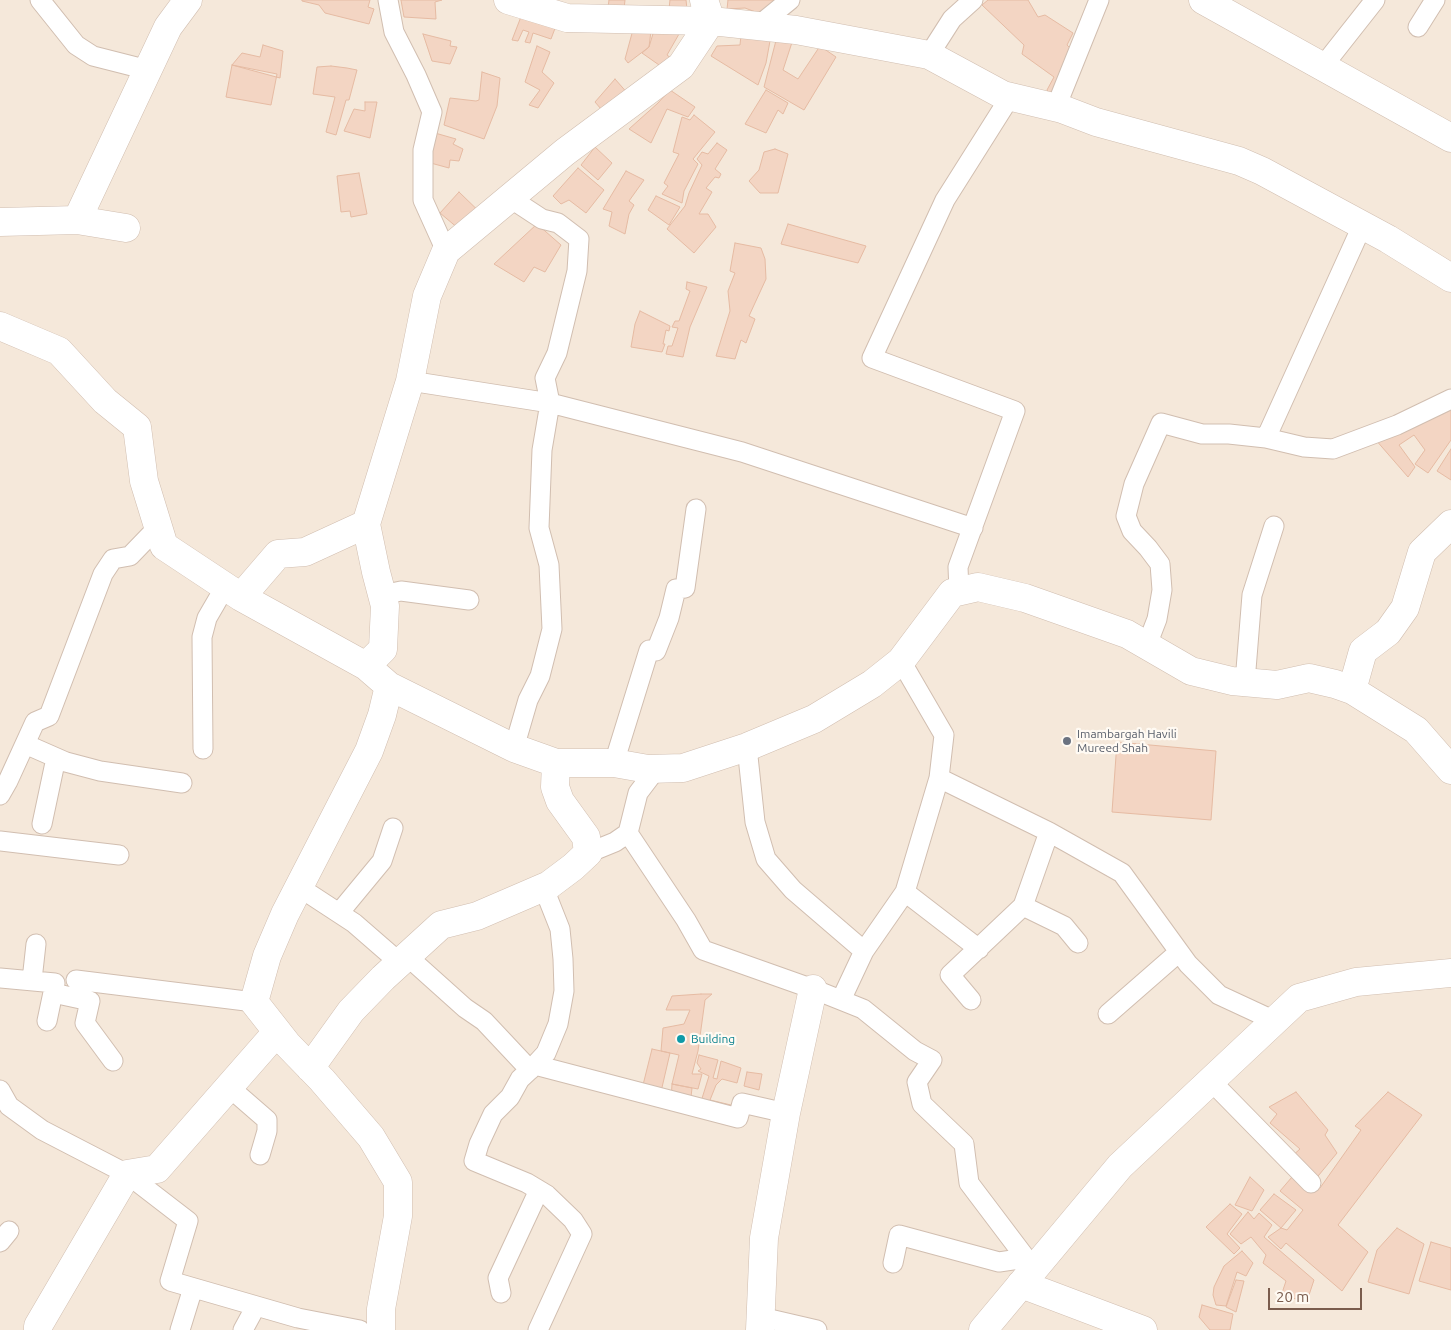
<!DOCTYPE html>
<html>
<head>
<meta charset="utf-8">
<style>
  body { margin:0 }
  #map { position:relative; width:1451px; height:1330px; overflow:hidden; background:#fdf6ec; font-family:Ubuntu,sans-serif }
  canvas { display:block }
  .scale { position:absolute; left:1268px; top:1288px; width:94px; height:22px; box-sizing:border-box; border:2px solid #7a5c4d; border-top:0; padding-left:6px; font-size:15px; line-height:18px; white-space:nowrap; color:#7a5c4d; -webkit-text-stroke:4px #fffaf3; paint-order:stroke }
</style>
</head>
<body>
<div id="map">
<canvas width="1451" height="1330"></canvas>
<div class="scale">20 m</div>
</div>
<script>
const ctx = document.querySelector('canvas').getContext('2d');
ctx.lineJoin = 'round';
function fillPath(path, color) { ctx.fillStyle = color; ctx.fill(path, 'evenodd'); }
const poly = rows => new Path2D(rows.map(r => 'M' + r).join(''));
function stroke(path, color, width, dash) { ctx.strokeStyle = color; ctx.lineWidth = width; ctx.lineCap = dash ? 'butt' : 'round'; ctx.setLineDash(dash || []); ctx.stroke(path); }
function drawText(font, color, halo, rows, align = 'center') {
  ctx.font = font + ' Ubuntu,sans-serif'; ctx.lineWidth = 4.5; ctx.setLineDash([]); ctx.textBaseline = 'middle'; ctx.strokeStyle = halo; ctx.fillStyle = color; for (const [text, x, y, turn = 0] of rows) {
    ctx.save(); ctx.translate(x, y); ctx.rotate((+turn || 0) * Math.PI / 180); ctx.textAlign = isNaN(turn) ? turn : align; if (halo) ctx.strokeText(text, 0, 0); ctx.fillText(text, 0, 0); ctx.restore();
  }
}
const residential = poly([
  [0,0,1451,0,1451,1330,0,1330]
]);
const building = poly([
  [302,0,370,0,368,7,374,9,369,24,325,13,319,5,302,1,302,0],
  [401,0,442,0,435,2,436,19,404,17,401,0],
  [609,0,625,0,624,9,608,8,609,0],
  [670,0,686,0,687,9,669,9,670,0],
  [728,0,773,0,776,6,761,14,745,8,727,9,728,0],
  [988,0,1028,0,1038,17,1045,15,1073,33,1067,45,1072,50,1067,104,1049,93,1047,90,1054,77,1022,54,1024,45,982,5,988,0],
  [524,9,557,23,551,39,533,33,530,43,525,42,529,32,523,30,518,41,512,40,524,9],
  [742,25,772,30,766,63,758,85,711,56,717,46,740,45,742,25],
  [780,25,797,27,783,70,798,79,820,46,836,57,804,110,764,87,780,25],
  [634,26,651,31,649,47,628,63,625,59,634,26],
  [655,27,679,34,667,55,681,66,669,72,642,53,649,47,655,27],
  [423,34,451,41,450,46,457,47,450,64,432,61,423,34],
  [263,45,283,51,280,78,232,65,242,53,260,57,263,45],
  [537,46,550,52,542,72,554,83,538,108,529,105,540,90,525,82,537,46],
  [232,65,277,74,271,105,226,97,232,65],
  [331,66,347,68,357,70,349,100,346,100,336,135,326,132,335,97,313,94,317,67,331,66],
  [482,72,500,78,497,106,484,139,444,125,450,98,476,101,479,100,482,72],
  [615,79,637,104,613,123,595,102,615,79],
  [670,90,695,107,688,117,667,109,651,143,629,129,658,103,670,90],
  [766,90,788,103,783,114,778,110,766,133,745,124,766,90],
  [365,102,377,102,370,138,344,131,354,109,365,111,365,102],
  [694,115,715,132,693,159,698,164,684,191,682,203,662,194,668,186,664,183,679,154,673,152,682,117,690,120,694,115],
  [435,133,456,139,453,144,463,149,459,161,450,160,449,168,427,162,435,133],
  [717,143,727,150,715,169,721,174,719,178,715,177,706,188,712,192,699,214,708,214,716,227,694,253,667,229,685,206,689,193,702,165,697,159,702,152,708,154,717,143],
  [595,147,612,163,598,180,581,165,595,147],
  [775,149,788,154,778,193,760,193,749,181,759,170,764,152,775,149],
  [578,168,604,190,586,213,569,200,561,204,553,196,578,168],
  [626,171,644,180,629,201,634,205,629,214,625,234,609,226,612,212,603,209,626,171],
  [359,173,367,214,351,217,350,211,341,212,337,176,359,173],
  [459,192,489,221,459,229,440,213,459,192],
  [656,196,680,207,669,225,648,210,656,196],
  [537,224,561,245,545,272,534,267,524,282,494,264,537,224],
  [788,224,866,246,858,263,781,244,788,224],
  [735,243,761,248,765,259,766,279,749,316,755,319,746,343,741,340,735,359,716,356,730,311,728,291,735,273,730,271,735,243],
  [687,282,707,287,690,327,683,357,666,354,668,346,672,346,678,328,672,327,675,321,679,321,690,291,686,289,687,282],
  [640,311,670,326,669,331,666,330,663,344,665,344,662,352,631,347,635,324,640,311],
  [1451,404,1451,440,1428,473,1415,464,1425,450,1414,435,1399,445,1415,467,1408,477,1375,439,1451,404],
  [1451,449,1451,480,1437,471,1451,449],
  [1117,742,1216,751,1211,820,1112,812,1117,742],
  [701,994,712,994,705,1000,698,1051,692,1074,702,1074,698,1089,672,1084,679,1055,661,1051,663,1028,684,1024,690,1010,666,1010,672,996,701,994],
  [652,1049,670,1053,660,1096,641,1093,652,1049],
  [699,1055,718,1060,713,1078,717,1079,721,1061,741,1068,737,1083,722,1079,716,1085,710,1100,735,1106,733,1114,699,1108,709,1076,698,1071,701,1069,697,1063,699,1055],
  [747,1072,762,1074,759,1090,744,1086,747,1072],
  [672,1084,692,1088,690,1106,671,1101,672,1084],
  [1296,1092,1328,1130,1325,1135,1337,1153,1314,1181,1291,1157,1300,1149,1270,1123,1277,1114,1269,1107,1296,1092],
  [1388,1092,1422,1115,1338,1225,1368,1252,1342,1291,1286,1243,1281,1249,1268,1237,1281,1228,1287,1230,1303,1210,1280,1191,1298,1170,1320,1188,1361,1130,1355,1126,1388,1092],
  [1250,1177,1264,1190,1252,1211,1235,1205,1250,1177],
  [1274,1194,1296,1210,1281,1228,1260,1210,1274,1194],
  [1230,1204,1242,1214,1227,1234,1240,1248,1234,1254,1206,1227,1230,1204],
  [1248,1212,1254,1219,1259,1213,1272,1225,1264,1237,1314,1280,1307,1301,1281,1296,1286,1281,1263,1263,1266,1255,1251,1237,1241,1244,1230,1234,1248,1212],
  [1397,1228,1424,1244,1409,1294,1368,1282,1377,1250,1397,1228],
  [1431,1242,1451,1248,1451,1290,1419,1281,1431,1242],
  [1242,1251,1253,1263,1246,1276,1237,1272,1226,1306,1216,1305,1213,1295,1214,1287,1224,1266,1242,1251],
  [1236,1280,1244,1281,1236,1312,1226,1307,1236,1280],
  [1202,1305,1233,1314,1230,1330,1210,1330,1199,1317,1202,1305]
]);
const lane = poly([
  [40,0,76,45,93,56,148,70],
  [388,0,394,32,416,75,432,112,423,150,423,200,446,251],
  [758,26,790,0],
  [1418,27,1435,0],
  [929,55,952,19,973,0],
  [1323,66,1375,0],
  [1056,107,1099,0],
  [510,198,542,219,558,223,579,239,577,271,557,353,545,378,550,403,542,450,539,528,549,565,552,629,540,676,528,700,514,748],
  [410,381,550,403,742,452,973,528],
  [1266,438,1362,226],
  [959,591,958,567,1015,411,872,358,945,200,1010,97],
  [382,595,401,591,469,600],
  [1147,645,1157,619,1162,590,1160,564,1148,548,1132,531,1126,516,1134,484,1161,423,1202,434,1229,434,1266,438,1304,447,1333,449,1397,425,1451,399],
  [1245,682,1252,595,1274,526],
  [25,744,66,762,100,771,182,783],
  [747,747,755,822,766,859,793,890,864,951],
  [203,749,202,637,207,618,225,587],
  [614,763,649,650,656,651,669,618,676,589,685,588,696,509],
  [939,778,1049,832,1122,873,1188,964,1219,995,1275,1021],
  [0,795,8,781,35,722,49,716,103,574,113,559,130,556,158,527],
  [42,824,56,758],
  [628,833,686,920,703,950,813,989,863,1009,915,1051,932,1060,917,1082,922,1104,964,1144,969,1183,1034,1269],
  [0,841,119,855],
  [588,853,615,842,628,833,638,793,657,768],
  [299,887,354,923,400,963],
  [905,892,979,949],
  [1023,906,1064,926,1078,943],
  [339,913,382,861,393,828],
  [407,956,465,1008,484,1021,530,1070],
  [0,978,55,983,47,1021],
  [32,980,36,944],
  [76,980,254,1002],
  [53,993,90,1001,85,1023,113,1061],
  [841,1000,864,951,905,892,939,778,944,735,901,661],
  [971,1000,950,975,1023,906,1049,832],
  [1108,1014,1179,952],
  [535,1065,738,1118,742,1103,786,1113],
  [1211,1081,1311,1183],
  [229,1087,267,1120,267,1131,260,1155],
  [0,1090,9,1106,42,1130,127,1174,188,1221,170,1281,298,1318,360,1330],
  [0,1242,9,1231],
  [893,1263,899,1235,999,1262,1026,1258],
  [501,1293,498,1278,539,1190],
  [761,1317,817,1330],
  [180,1330,193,1288],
  [243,1330,256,1306],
  [538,1330,582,1234,573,1220,547,1195,527,1183,474,1161,479,1144,493,1114,510,1097,520,1079,535,1065,546,1053,558,1024,564,991,563,959,560,929,543,886]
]);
const street = poly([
  [508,0,567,18,711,21,796,30,929,55,1003,95,1062,109,1096,122,1239,161,1262,171,1388,239,1451,278],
  [1203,0,1451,138],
  [77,220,168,27,188,0],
  [0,222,77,220,126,228],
  [0,326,59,351,105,401,137,427,144,481,164,546,241,597,366,666,389,686,382,715,369,751,285,914,267,956,254,1002,287,1044,322,1080,371,1137,398,1182,398,1216,381,1309,381,1330],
  [241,597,278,554,305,552,366,524],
  [366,666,383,649,385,606,376,572,366,524,410,381,427,296,446,251,565,152,681,66,711,21,704,0],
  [389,686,514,748,556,763,614,763,648,769,683,768,747,747,814,719,872,684,901,661,952,593,978,587,1025,598,1127,634,1191,671,1232,681,1277,685,1309,678,1335,684,1352,690,1416,730,1451,770],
  [1352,690,1363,651,1388,632,1405,608,1422,552,1451,524],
  [310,1068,351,1011,383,978,441,925,477,916,549,885,573,867,588,853,586,837,560,801,555,787,556,763],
  [1021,1284,1143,1330],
  [38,1330,38,1326,127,1174,157,1169,277,1032],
  [760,1330,764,1238,786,1113,813,989],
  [983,1330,1120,1166,1299,998,1356,982,1451,973]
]);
const markers = [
  [1067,741,5,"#6b7280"],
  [681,1039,5,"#0f9aa8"]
];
const worshipNames = [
  ["Imambargah Havili",1077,734],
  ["Mureed Shah",1077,748]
];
const cultureNames = [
  ["Building",691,1039]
];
fillPath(residential, '#f5e8da');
fillPath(building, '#f3d5c3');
stroke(building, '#e6bba3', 1);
stroke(lane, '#d1beb0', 21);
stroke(street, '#d1beb0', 29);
stroke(lane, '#fff', 19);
stroke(street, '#fff', 28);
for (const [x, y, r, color] of markers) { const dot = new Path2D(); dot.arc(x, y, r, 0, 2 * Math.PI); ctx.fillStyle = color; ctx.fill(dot); stroke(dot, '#fffaf3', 2); }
drawText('12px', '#5b616d', '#fffaf3', worshipNames, 'left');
drawText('12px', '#0d838f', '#fffaf3', cultureNames, 'left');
</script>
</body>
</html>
